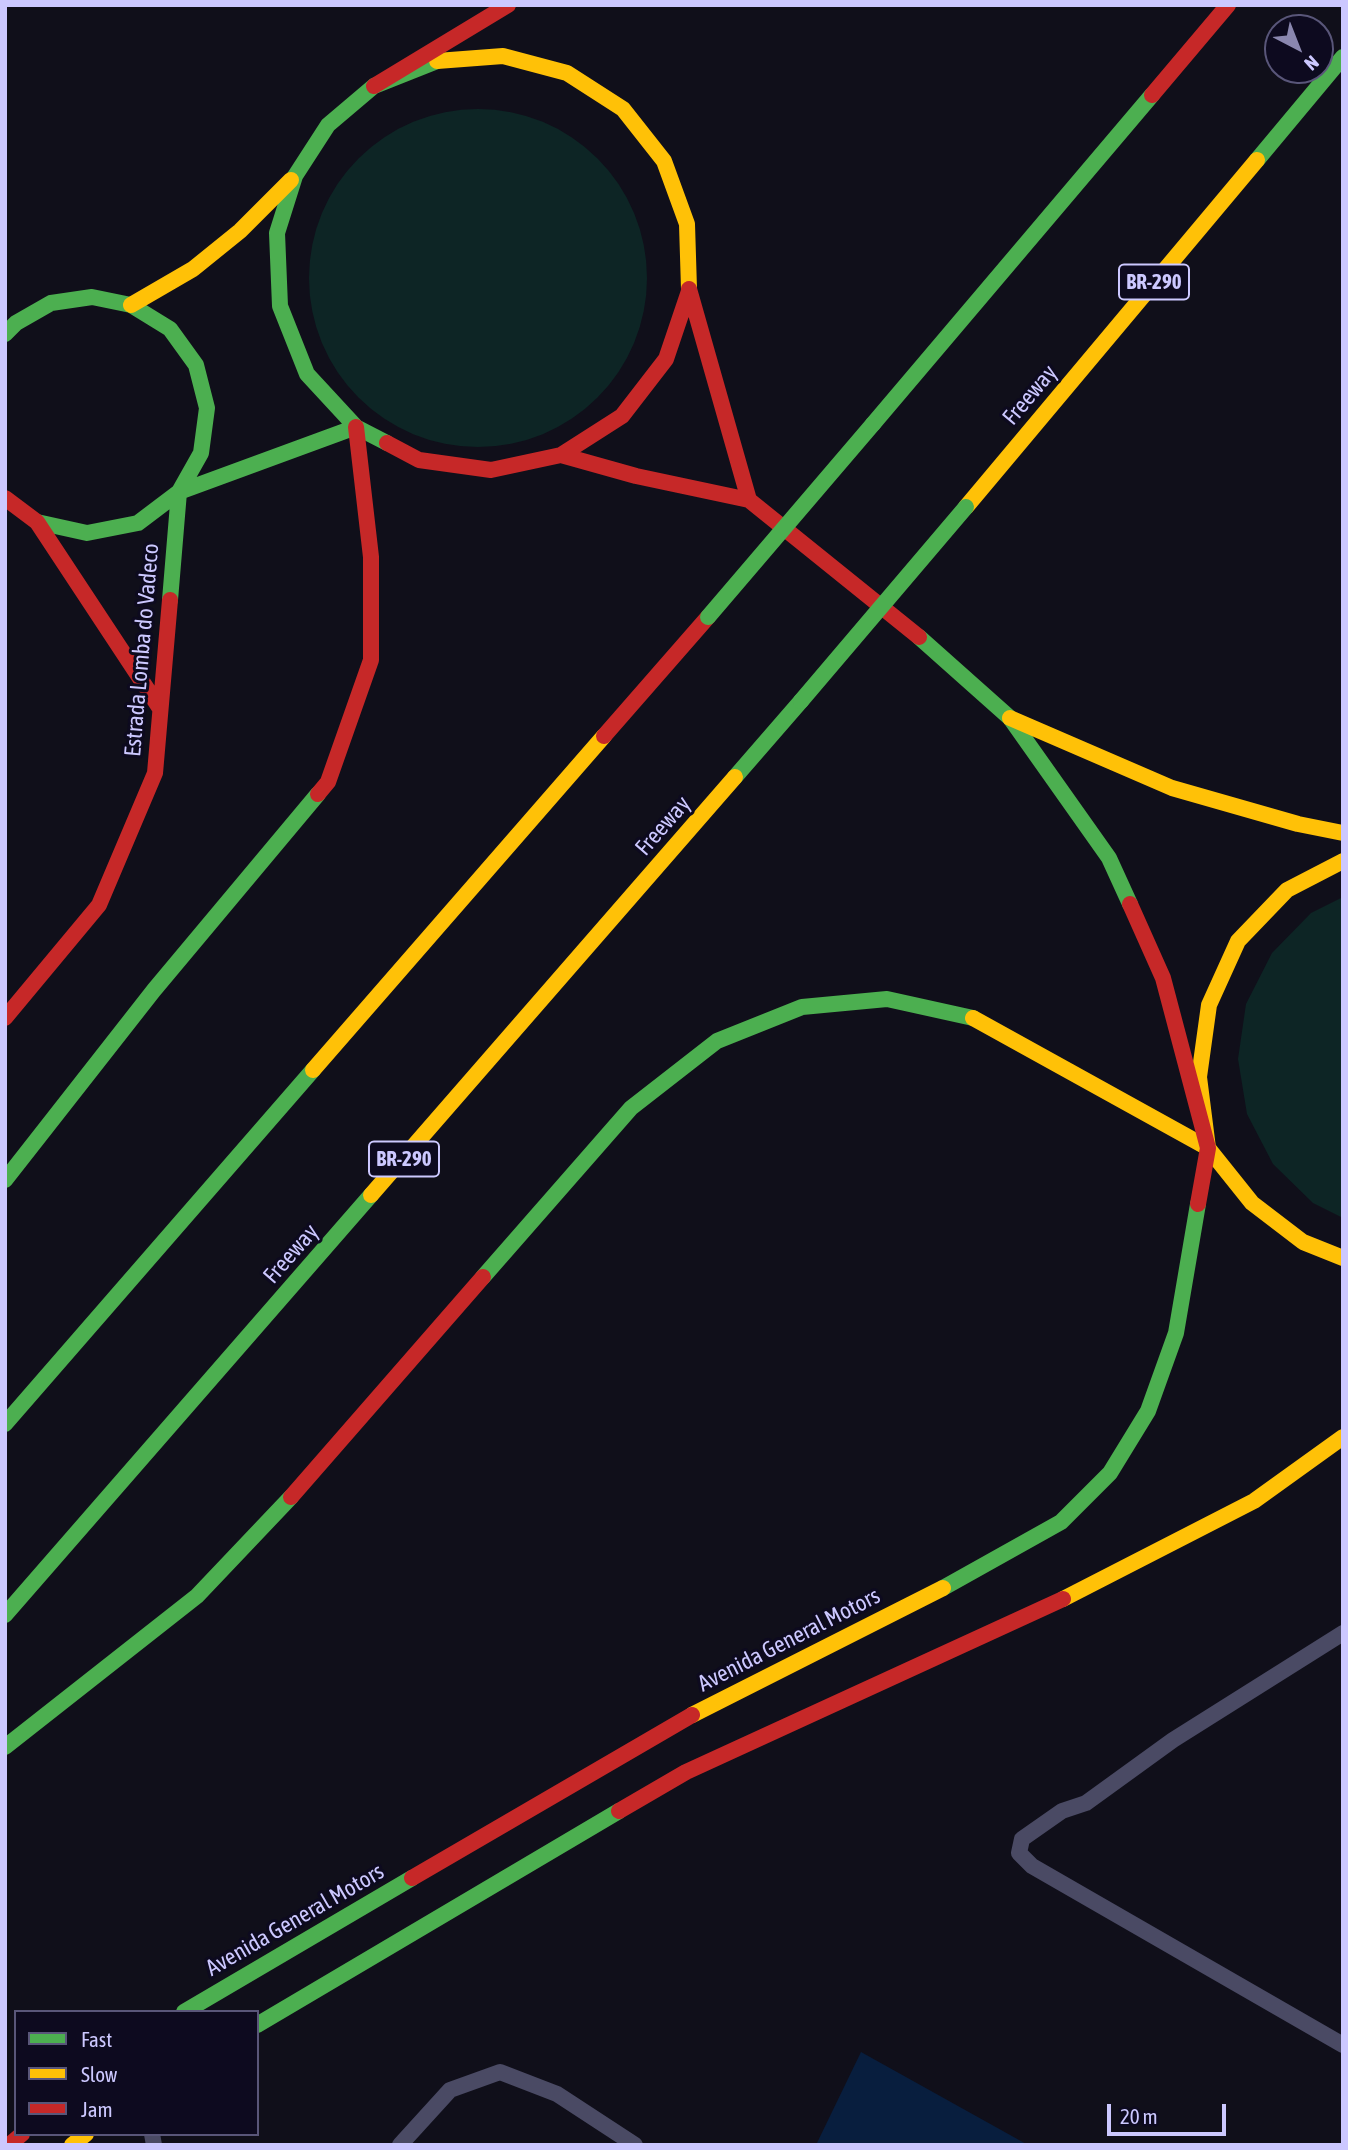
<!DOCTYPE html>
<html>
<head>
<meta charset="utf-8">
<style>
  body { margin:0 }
  #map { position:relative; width:1348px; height:2150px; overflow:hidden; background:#100f1a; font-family:"Asap Condensed",sans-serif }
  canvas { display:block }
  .frame { position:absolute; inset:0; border:7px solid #ccc8ff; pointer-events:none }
  .legend { position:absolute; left:14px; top:2010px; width:245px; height:126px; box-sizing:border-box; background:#0d0a1f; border:2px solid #595679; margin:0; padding:9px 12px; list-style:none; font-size:21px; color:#ccc8ff }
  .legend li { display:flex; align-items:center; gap:14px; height:35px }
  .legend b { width:35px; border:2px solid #595679 }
  .north { position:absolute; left:1264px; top:14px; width:70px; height:70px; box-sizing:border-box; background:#0d0a1f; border:2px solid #595679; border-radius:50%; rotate:138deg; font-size:19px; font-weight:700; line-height:28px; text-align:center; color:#ccc8ff }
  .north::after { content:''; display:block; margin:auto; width:24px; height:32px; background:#8a87af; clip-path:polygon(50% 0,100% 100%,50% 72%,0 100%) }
  .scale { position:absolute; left:1107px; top:2104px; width:119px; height:32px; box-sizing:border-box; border:4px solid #ccc8ff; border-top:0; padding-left:9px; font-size:21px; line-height:24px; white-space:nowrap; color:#ccc8ff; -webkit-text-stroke:5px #0d0a1f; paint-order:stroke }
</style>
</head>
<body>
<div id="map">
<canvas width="1348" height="2150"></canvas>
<div class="frame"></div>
<ul class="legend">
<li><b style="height:9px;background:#4caf50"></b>Fast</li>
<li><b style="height:9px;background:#ffc107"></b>Slow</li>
<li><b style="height:9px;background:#c62828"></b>Jam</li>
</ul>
<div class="north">N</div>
<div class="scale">20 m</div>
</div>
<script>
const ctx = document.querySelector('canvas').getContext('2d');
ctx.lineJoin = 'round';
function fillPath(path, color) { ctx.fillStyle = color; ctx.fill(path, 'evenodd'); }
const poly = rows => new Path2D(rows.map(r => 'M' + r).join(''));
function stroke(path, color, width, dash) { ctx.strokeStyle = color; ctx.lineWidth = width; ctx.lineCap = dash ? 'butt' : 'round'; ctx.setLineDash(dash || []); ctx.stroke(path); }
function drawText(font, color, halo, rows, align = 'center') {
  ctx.font = font + ' "Asap Condensed",sans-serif'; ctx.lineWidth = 6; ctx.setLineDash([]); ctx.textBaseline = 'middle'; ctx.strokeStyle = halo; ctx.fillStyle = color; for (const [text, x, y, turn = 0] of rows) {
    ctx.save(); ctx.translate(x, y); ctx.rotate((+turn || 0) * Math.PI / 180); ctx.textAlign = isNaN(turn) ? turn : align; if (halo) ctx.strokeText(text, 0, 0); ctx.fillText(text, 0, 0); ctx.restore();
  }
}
const green = poly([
  '309 278a169 169 0 1 1 338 0a169 169 0 1 1-338 0Z',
  [1343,897,1343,1218,1313,1203,1273,1164,1247,1114,1238,1059,1246,1004,1272,953,1311,913]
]);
const water = poly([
  [861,2052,1028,2145,816,2145]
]);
const lane = poly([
  [1343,1633,1173,1740,1086,1803,1062,1811,1022,1839,1019,1853,1032,1866,1343,2045],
  [152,2134,154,2145],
  [400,2145,450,2090,500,2072,557,2094,635,2145]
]);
const fast = poly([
  [1257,160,1343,57],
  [5,334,16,323,51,303,92,297,131,305,170,329,196,365,207,408,201,453,179,492,170,600],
  [873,424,1152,95],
  [387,443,356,427,307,374,280,306,277,233,295,176,328,125,374,86,437,61],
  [37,522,87,533,138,523,179,492,356,427],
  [919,637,1010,718,1109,858,1130,904],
  [735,777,801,701],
  [5,1180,154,990,318,794],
  [483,1277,631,1108,717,1041,802,1007,887,999,973,1018],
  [5,1424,313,1070],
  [943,1588,1061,1522,1110,1473,1148,1411,1176,1333,1198,1204],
  [5,1615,371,1195],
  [5,1747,197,1596,291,1497],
  [184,2012,412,1878],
  [257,2025,619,1811]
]);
const slow = poly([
  [437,61,503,56,567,73,623,109,664,161,687,224,689,289],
  [131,305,193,269,240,231,291,180],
  [966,507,1257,160],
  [1010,718,1172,788,1298,824,1343,833],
  [1343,861,1287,890,1238,941,1209,1005,1199,1077,1208,1148,1252,1203,1303,1242,1343,1258],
  [973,1018,1208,1148],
  [313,1070,604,736],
  [371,1195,735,777],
  [1063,1599,1254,1501,1343,1437],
  [692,1715,943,1588],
  [72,2145,86,2134]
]);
const jam = poly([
  [374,86,508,5],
  [1152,95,1228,5],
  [689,289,749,500],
  [387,443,419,460,491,470,561,455,622,416,666,359,689,291],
  [561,455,636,476,749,500,919,637],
  [5,498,37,522,159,707],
  [604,736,708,617],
  [318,794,328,782,371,660,371,557,356,427],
  [1130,904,1163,978,1208,1148,1198,1204],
  [5,1018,99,905,155,773,170,600],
  [291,1497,483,1277],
  [619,1811,686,1772,1063,1599],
  [412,1878,692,1715],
  [9,2145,22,2134]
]);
const fastBridge = poly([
  [708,617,873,424],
  [801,701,966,507]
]);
const shields = [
  [1154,282,70],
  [404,1159,70]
];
const shieldNames = [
  ["BR-290",1154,282],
  ["BR-290",404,1159]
];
const streetNames = [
  ["Freeway",1030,395,-50],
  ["Estrada Lomba do Vadeco",142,650,-85],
  ["Freeway",663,826,-49],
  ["Freeway",291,1254,-49],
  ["Avenida General Motors",789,1640,-27],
  ["Avenida General Motors",295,1920,-30]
];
fillPath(green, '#0d2525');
fillPath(water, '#081e3e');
stroke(lane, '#4a4a64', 16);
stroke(fast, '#4caf50', 16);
stroke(slow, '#ffc107', 16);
stroke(jam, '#c62828', 16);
stroke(fastBridge, '#4caf50', 16);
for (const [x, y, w] of shields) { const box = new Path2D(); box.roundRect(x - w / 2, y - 17.5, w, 35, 5); ctx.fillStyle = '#0d0a1f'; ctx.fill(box); stroke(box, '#ccc8ff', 2); }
drawText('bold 21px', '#ccc8ff', null, shieldNames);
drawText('23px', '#ccc8ff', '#0d0a1f', streetNames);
</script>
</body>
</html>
